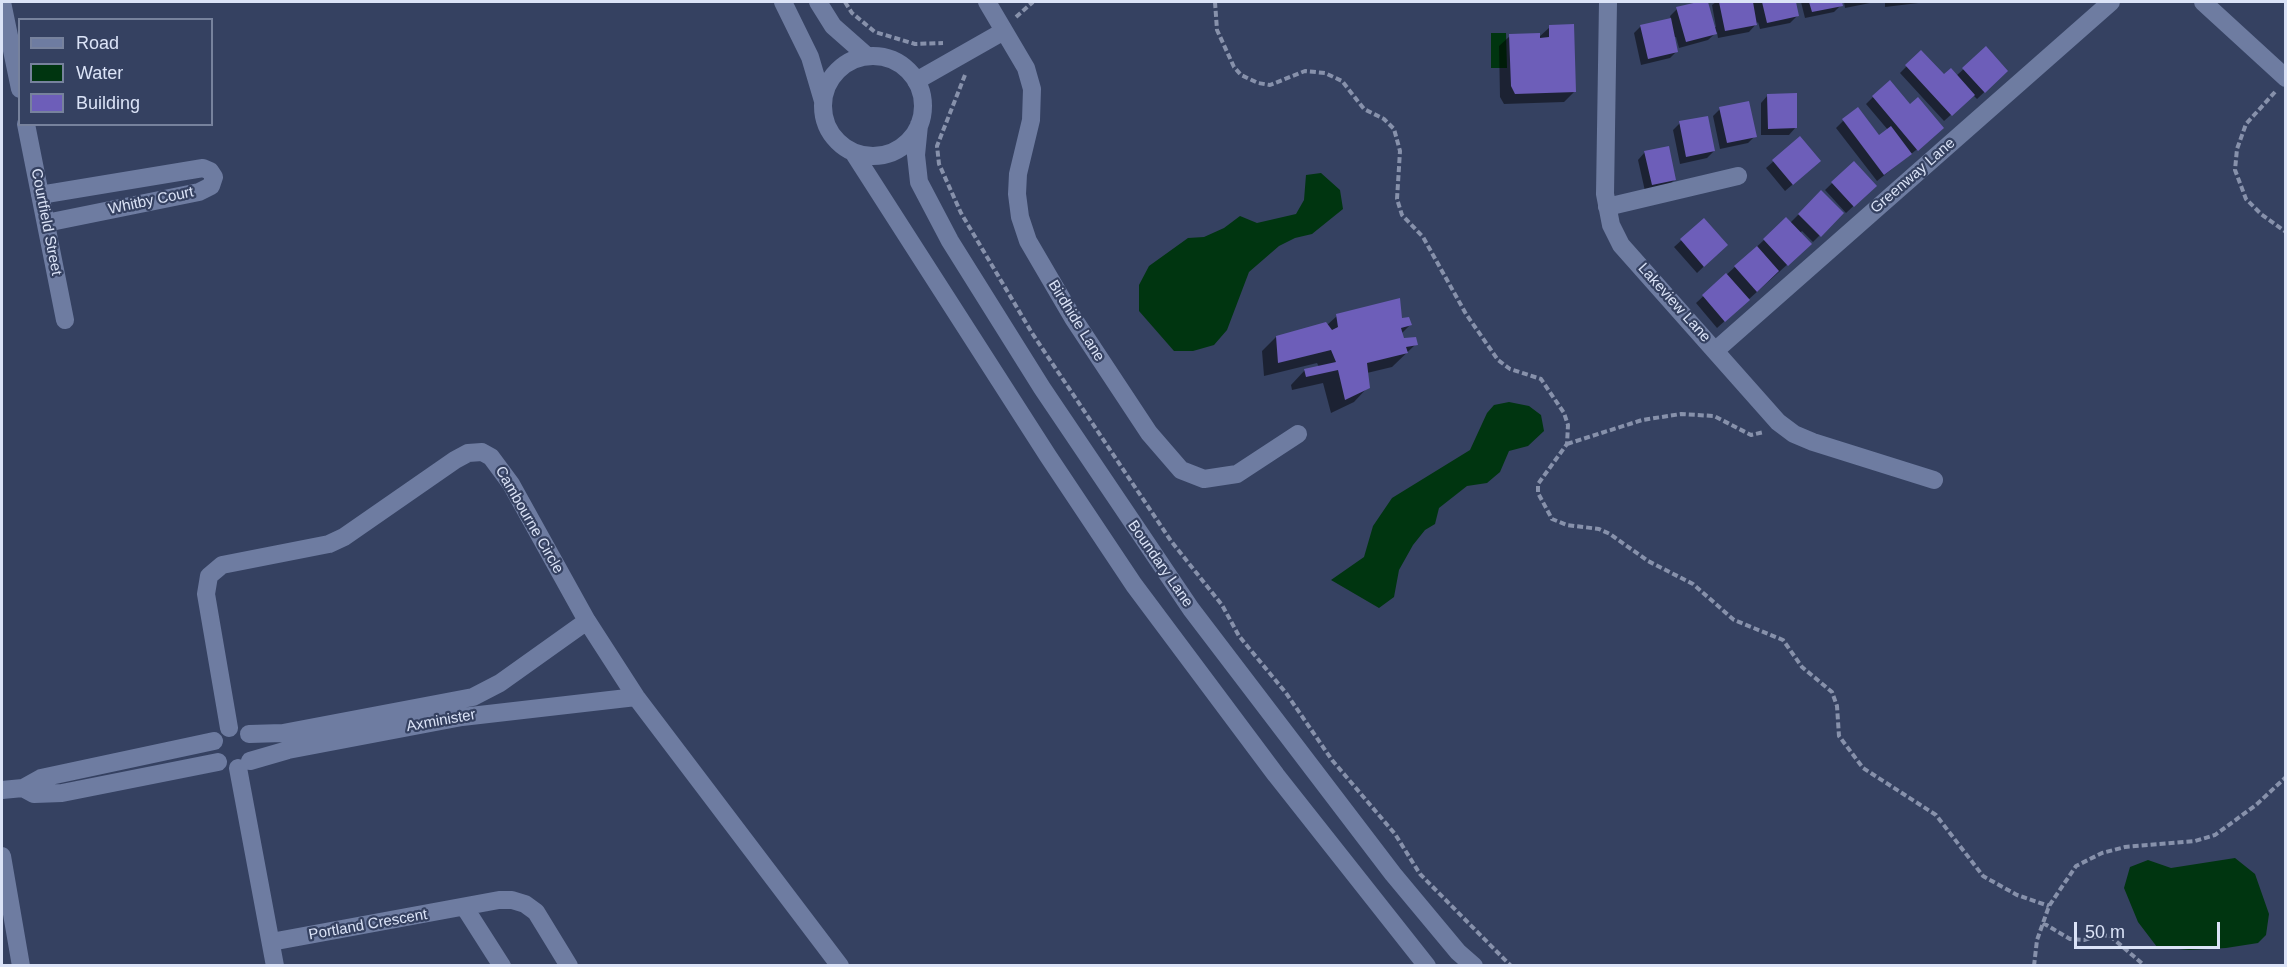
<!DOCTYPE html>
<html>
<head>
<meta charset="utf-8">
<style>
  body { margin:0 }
  #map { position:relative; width:2287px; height:967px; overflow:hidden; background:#354161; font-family:Arial,sans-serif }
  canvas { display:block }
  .frame { position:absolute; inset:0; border:3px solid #dbe3f7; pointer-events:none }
  .legend { position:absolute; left:18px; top:18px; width:195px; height:108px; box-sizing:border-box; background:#354161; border:2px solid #77829d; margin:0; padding:8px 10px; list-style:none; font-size:18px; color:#dbe3f7 }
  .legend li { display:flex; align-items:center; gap:12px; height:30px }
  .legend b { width:30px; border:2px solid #77829d }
  .scale { position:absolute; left:2074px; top:922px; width:146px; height:27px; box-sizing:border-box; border:3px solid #dbe3f7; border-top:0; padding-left:8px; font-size:18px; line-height:21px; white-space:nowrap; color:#dbe3f7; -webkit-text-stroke:4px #354161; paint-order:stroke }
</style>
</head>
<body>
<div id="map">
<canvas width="2287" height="967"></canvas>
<div class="frame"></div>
<ul class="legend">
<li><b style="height:8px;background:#6e7ca1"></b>Road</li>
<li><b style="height:16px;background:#003510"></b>Water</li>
<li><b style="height:16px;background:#6d5eb9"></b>Building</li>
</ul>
<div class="scale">50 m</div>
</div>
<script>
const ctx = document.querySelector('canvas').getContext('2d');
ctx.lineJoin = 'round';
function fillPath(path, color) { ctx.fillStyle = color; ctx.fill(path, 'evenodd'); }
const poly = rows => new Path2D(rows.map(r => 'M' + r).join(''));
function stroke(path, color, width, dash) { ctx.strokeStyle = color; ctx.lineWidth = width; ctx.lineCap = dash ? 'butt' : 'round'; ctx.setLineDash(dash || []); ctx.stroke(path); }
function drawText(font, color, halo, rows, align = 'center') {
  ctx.font = font + ' Arial,sans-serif'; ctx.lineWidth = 4.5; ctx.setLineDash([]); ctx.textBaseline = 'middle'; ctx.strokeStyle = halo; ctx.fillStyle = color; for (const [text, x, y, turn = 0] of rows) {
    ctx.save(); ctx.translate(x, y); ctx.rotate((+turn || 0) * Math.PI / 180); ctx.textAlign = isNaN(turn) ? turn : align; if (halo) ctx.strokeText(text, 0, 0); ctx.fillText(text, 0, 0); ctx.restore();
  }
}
const water = poly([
  [1491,33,1506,33,1507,68,1491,68],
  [1321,173,1340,190,1343,209,1312,234,1295,238,1279,246,1249,272,1227,330,1214,345,1193,351,1174,351,1139,311,1139,285,1149,266,1188,238,1204,237,1224,228,1240,216,1257,223,1296,214,1304,200,1306,175],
  [1509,402,1529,406,1541,415,1544,431,1528,446,1509,451,1500,472,1487,483,1467,486,1439,508,1435,524,1425,530,1413,545,1399,570,1394,597,1379,608,1331,580,1364,557,1373,526,1392,498,1470,450,1487,413,1494,405],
  [2235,858,2255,874,2269,914,2266,935,2258,943,2226,948,2189,950,2157,947,2138,922,2124,888,2130,867,2148,860,2171,868]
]);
const shadow = poly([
  [1703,2,1707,2,1714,27,1716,27,1712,5,1716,2,1794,2,1797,16,1790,23,1760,29,1758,22,1749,32,1718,38,1717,32,1708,40,1679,48,1676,37,1674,37,1677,51,1670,58,1641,65,1634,33,1641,26,1671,19,1670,16,1677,9],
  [1801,2,1840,2,1841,5,1834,12,1805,18],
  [1844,2,1875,2,1845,8],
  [1885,2,1927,2,1885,7],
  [1550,27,1575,91,1564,102,1504,104,1500,97,1499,46,1510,36,1539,37],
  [1986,49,1999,78,1977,99,1973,95,1944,121,1900,73,1921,52,1944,76,1956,76],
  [1768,95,1796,127,1789,135,1761,135,1761,103],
  [1873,97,1935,135,1877,181,1836,128,1843,121,1879,137,1888,130,1866,104],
  [1720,109,1755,136,1748,143,1720,149,1713,116],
  [1680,123,1714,151,1707,158,1680,164,1673,130],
  [1800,138,1812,168,1785,191,1766,168],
  [1645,152,1675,179,1668,186,1645,191,1638,160],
  [1853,163,1875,186,1846,213,1825,190],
  [1821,192,1842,213,1813,242,1802,231,1800,233,1810,244,1717,328,1696,303,1764,240,1790,223],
  [1704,220,1719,252,1697,273,1674,247],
  [1337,316,1400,320,1410,325,1401,334,1402,340,1416,344,1392,367,1367,373,1368,387,1354,402,1331,413,1323,383,1292,390,1291,385,1305,370,1319,367,1317,363,1264,376,1262,351,1276,337,1327,325]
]);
const building = poly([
  [1698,2,1708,2,1717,34,1686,42,1676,7],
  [1719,2,1753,2,1757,25,1725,31],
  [1762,2,1796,2,1799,16,1767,23],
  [1809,2,1842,2,1843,6,1812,12],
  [1671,18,1678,52,1648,59,1640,25],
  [1574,24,1576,92,1515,94,1511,86,1509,34,1540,33,1540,38,1549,37,1549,25],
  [1986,46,2008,71,1985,93,1962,68],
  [1921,50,1944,74,1951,68,1975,95,1952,116,1905,65],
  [1890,80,1910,104,1918,97,1944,128,1918,151,1872,96],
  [1797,93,1797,128,1768,129,1767,94],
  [1749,101,1757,137,1727,143,1719,107],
  [1858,107,1879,135,1891,126,1912,154,1884,175,1842,119],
  [1708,116,1715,151,1686,157,1679,121],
  [1800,136,1821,161,1793,185,1772,160],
  [1669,146,1676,180,1652,185,1644,151],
  [1854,161,1877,186,1854,207,1831,182],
  [1821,190,1844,213,1821,237,1798,214],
  [1786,217,1812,244,1788,266,1763,239],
  [1704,218,1728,245,1704,267,1680,239],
  [1757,246,1779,271,1757,292,1734,266],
  [1726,273,1750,300,1725,322,1702,295],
  [1400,298,1402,318,1409,317,1412,325,1401,328,1404,338,1416,337,1418,345,1406,347,1408,353,1367,363,1370,388,1345,400,1338,370,1306,377,1304,369,1336,362,1331,350,1278,363,1276,336,1326,322,1332,330,1338,327,1336,314]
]);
const path = poly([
  [845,2,852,13,875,32,915,44,943,43],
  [1215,2,1217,30,1234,67,1241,75,1258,83,1270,85,1305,71,1325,73,1342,81,1364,109,1384,119,1394,129,1400,151,1397,199,1402,215,1423,237,1466,314,1498,360,1510,369,1541,379,1564,413,1568,425,1567,444,1538,484,1538,493,1552,519,1567,525,1599,529,1610,534,1648,561,1693,584,1734,620,1783,640,1802,667,1832,692,1837,706,1839,736,1863,768,1936,815,1983,876,2017,895,2049,906],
  [1016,17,1033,2],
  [965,75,937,146,939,164,961,213,1032,333,1171,541,1222,605,1239,636,1286,693,1332,760,1395,834,1420,874,1511,966],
  [2275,92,2246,124,2237,149,2235,170,2246,199,2261,214,2286,232],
  [1567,444,1642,420,1681,414,1714,416,1751,435,1764,432],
  [2043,923,2070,939,2084,940,2101,935,2110,936,2145,966],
  [2034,966,2037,940,2049,906,2076,866,2102,853,2125,847,2195,841,2215,835,2256,805,2286,777]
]);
const street = poly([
  [2,2,20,89],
  [783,2,810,57,823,101],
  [818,2,833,26,867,56],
  [987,2,1026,68,1032,89,1031,120,1018,174,1017,194,1020,217,1028,241,1073,318,1149,433,1181,470,1204,479,1237,474,1298,434],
  [1608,2,1605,194,1611,225,1621,245,1778,422,1794,434,1813,442,1934,480],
  [2203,2,2286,78],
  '823 106a50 50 0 1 1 100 0a50 50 0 1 1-100 0Z',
  [916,81,1004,31],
  [26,124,65,320],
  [919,125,916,155,919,182,950,241,1042,388,1191,609,1393,874,1458,952,1474,966],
  [853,152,1048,456,1134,585,1276,775,1427,966],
  [40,195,203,168,210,171,214,177,211,186,199,192,46,223],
  [1607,207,1738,176],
  [1716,350,2111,2],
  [229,728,206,594,209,576,222,565,329,544,344,537,455,460,468,453,482,452,491,457,511,484,587,621,636,697,840,966],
  [249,734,283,733,473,697,500,683,587,621],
  [250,761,288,750,462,717,636,697],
  [238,768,275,966],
  [23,788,34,794,62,793,218,762],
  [2,790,23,788,41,778,214,741],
  [2,856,21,966],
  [465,908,502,966],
  [271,942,499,900,512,900,525,904,536,912,569,966]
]);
const streetNames = [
  ["Greenway Lane",1913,176,-41],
  ["Whitby Court",151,201,-12],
  ["Courtfield Street",46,222,79],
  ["Lakeview Lane",1674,303,48],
  ["Birdhide Lane",1076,321,58],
  ["Cambourne Circle",529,520,60],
  ["Boundary Lane",1160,564,55],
  ["Axminister",441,721,-10],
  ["Portland Crescent",368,925,-10]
];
fillPath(water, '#003510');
fillPath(shadow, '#0007');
fillPath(building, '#6d5eb9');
stroke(path, '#8791ab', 4, [6, 3]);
stroke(street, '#6e7ca1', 18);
drawText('15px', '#dbe3f7', '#354161', streetNames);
</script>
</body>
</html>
